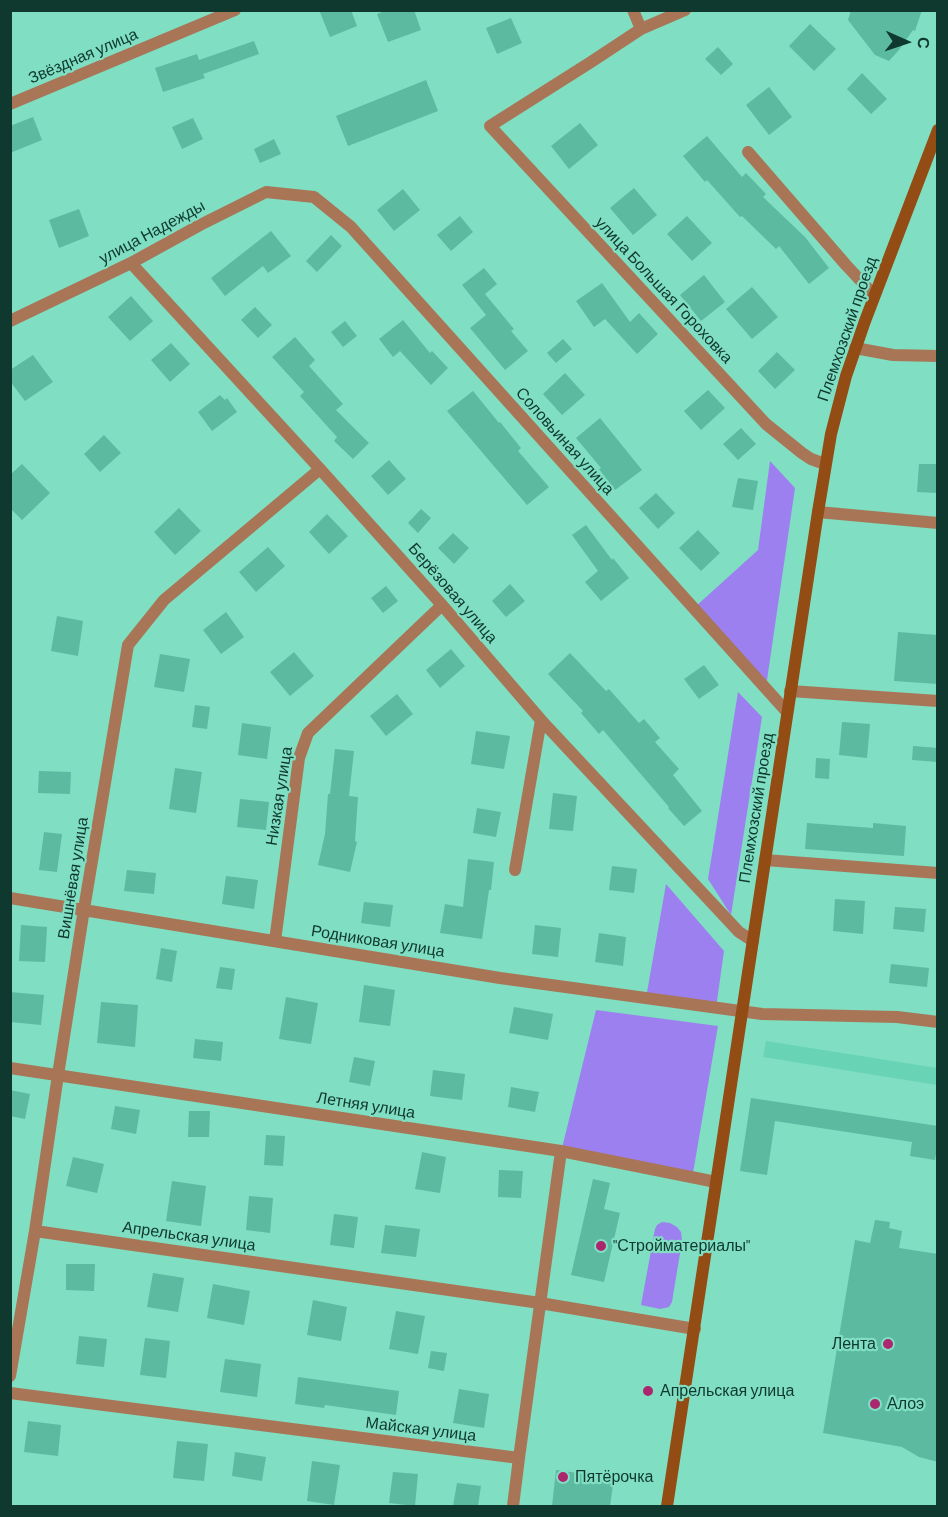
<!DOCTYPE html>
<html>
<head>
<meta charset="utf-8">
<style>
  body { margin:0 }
  #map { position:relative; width:948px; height:1517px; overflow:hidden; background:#80dec2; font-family:Barlow,sans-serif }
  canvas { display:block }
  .frame { position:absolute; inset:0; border:12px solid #0f382e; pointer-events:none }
  .north { position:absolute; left:876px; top:12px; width:60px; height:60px; -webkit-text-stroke:4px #80dec2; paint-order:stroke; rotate:93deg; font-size:16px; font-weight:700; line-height:24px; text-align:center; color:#0f382e }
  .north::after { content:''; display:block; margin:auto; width:21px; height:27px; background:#0f382e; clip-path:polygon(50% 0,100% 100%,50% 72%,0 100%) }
</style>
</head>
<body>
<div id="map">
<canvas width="948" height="1517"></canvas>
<div class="frame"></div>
<div class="north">С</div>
</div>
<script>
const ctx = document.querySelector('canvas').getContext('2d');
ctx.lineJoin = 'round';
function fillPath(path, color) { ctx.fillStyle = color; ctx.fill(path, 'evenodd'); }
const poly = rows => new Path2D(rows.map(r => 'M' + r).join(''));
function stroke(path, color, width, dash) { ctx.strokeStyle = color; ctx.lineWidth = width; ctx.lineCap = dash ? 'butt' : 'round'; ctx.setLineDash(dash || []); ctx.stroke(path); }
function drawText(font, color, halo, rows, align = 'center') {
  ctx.font = font + ' Barlow,sans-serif'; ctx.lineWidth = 4.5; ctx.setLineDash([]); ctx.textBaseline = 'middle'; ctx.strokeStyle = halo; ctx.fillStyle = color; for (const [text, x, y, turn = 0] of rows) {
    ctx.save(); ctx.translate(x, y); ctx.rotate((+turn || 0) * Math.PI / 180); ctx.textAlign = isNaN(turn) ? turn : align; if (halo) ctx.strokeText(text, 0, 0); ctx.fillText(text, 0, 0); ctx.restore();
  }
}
const built = poly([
  [766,1041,937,1068,937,1085,763,1057]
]);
const green = poly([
  [770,461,795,488,766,687,695,607,758,550],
  [738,692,762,717,731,915,708,879],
  [666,884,724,951,716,1008,646,998],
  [596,1010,718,1026,693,1173,562,1148],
  [662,1222,670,1223,677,1227,681,1232,682,1241,672,1302,669,1307,660,1309,641,1305,655,1229,657,1225]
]);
const building = poly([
  [319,10,351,10,357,26,330,37],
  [387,10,414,10,421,30,388,42,377,14],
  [851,10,922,10,915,31,913,30,899,50,889,61,875,55,848,20],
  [511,18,522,43,497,54,486,28],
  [810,24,836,49,814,71,789,46],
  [254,41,259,54,203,74,205,78,163,92,155,68,197,54,199,60],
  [718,47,733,64,721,75,705,59],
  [862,73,887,99,871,114,847,89],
  [426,80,438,111,348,146,336,116],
  [769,87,792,117,769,135,746,105],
  [33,117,42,140,10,153,10,126],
  [193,118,203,139,182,149,172,127],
  [580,123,598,145,569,169,551,146],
  [707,136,742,177,746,173,766,194,763,197,805,237,829,268,809,284,779,246,776,249,742,216,740,217,707,180,705,182,683,156],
  [274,139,281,154,260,163,254,149],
  [634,188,657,215,633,235,610,208],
  [403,189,420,210,394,231,377,210],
  [79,209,89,236,59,248,49,220],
  [460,216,473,232,451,251,437,235],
  [687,216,712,243,692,261,667,234],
  [271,231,291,256,268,273,263,266,225,296,211,278],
  [331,235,342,246,317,272,306,261],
  [484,268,497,284,485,294,514,329,511,331,528,351,505,370,470,328,486,315,462,285],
  [704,275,725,302,701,321,680,295],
  [602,283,630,322,639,313,658,334,637,354,605,319,594,327,576,301],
  [752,287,778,317,752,339,726,309],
  [131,296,153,321,130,341,108,317],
  [255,307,272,325,258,338,241,320],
  [403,320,430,353,432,351,448,368,431,385,400,351,393,357,379,339],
  [345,321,357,336,343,347,331,332],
  [295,337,315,360,309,366,343,404,336,410,369,443,353,459,334,441,337,437,300,396,304,392,272,357],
  [563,339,572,349,556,363,547,353],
  [171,343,190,364,170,382,151,360],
  [777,352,795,370,775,389,758,371],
  [33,355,53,382,25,401,10,381,10,370],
  [565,373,585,395,562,415,543,394],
  [708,390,725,408,701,430,684,411],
  [473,391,499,423,500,422,521,448,518,451,549,487,527,505,447,411],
  [220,395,225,400,227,398,237,412,212,431,198,412],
  [600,418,642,470,615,490,599,469,601,468,576,438],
  [741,428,756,444,738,460,723,444],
  [104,435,121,453,100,472,84,454],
  [389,460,406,479,388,495,371,476],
  [22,464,50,493,22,520,10,508,10,475],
  [919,464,938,464,938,493,917,492],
  [738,478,758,481,753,510,732,507],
  [656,493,675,513,658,529,639,508],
  [179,508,201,531,175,555,154,532],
  [421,509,431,518,418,533,408,523],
  [327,514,348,536,329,554,309,532],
  [586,525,612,560,613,558,629,578,601,601,585,582,598,571,572,535],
  [698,530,720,553,701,571,679,548],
  [453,533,469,548,454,564,438,548],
  [268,547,285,566,256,592,239,572],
  [510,584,525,601,506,617,492,601],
  [386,586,398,601,383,613,371,598],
  [226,612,244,637,221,654,203,630],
  [57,616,83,621,78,656,51,651],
  [898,632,938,635,938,684,894,681],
  [451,649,465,666,440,688,426,670],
  [294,652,314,676,290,696,270,672],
  [570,653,606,691,609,689,639,723,644,719,660,738,655,742,679,769,673,775,702,811,684,826,668,808,669,807,603,730,599,734,581,713,583,711,548,674],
  [160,654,190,659,184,692,154,687],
  [704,665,719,685,699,699,684,679],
  [397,694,413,714,386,736,370,716],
  [195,705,210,707,207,729,192,727],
  [842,722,870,724,867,758,839,755],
  [242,723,271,727,267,759,238,755],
  [476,731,510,736,504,769,471,764],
  [913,746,938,748,938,762,912,760],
  [335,749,354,751,349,796,358,797,355,841,357,842,350,872,318,865,325,834,328,794,330,794],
  [816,758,830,759,829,779,815,778],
  [175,768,202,772,196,813,169,809],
  [39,771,71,772,70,794,38,793],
  [553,793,577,796,573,831,549,829],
  [240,799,269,802,266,830,237,827],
  [477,808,501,812,496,837,473,833],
  [807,823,873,828,873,823,906,826,904,856,805,849],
  [44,832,62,834,57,872,39,870],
  [468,859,494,862,491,890,489,890,482,939,440,933,445,904,463,907],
  [612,866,637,869,634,893,609,890],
  [127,870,156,873,154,894,124,891],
  [226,876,258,880,254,909,222,904],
  [835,899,865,901,863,934,833,931],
  [364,902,393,905,390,927,361,923],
  [895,907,926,909,924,932,893,929],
  [21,925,47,927,45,962,19,961],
  [535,925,561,928,558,957,532,954],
  [599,933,626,937,623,966,595,962],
  [161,948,177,951,172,982,156,979],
  [891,964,929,968,927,987,889,983],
  [220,967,235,969,232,990,216,988],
  [364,985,395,990,390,1026,359,1022],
  [10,992,44,995,41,1025,10,1022],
  [286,997,318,1003,311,1044,279,1039],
  [101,1002,138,1005,135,1047,97,1043],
  [514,1007,553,1014,548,1040,509,1033],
  [195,1039,223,1042,221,1061,193,1058],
  [354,1057,375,1061,370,1086,349,1082],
  [433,1070,465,1074,462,1100,430,1096],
  [511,1087,539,1092,535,1112,508,1107],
  [10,1090,30,1094,25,1119,10,1116],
  [751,1098,938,1126,938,1142,935,1160,910,1156,912,1142,775,1121,767,1175,740,1171],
  [115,1106,140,1110,136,1134,111,1129],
  [189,1111,210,1111,209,1137,188,1137],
  [266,1135,285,1136,283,1166,264,1165],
  [422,1152,446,1157,440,1193,415,1189],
  [73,1157,104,1164,97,1193,66,1186],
  [499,1170,523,1171,521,1198,498,1197],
  [593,1179,610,1183,604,1209,620,1213,604,1282,571,1275],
  [172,1181,206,1186,201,1226,166,1221],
  [249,1196,273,1198,270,1233,246,1230],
  [334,1214,358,1217,354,1248,330,1245],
  [875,1220,890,1222,889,1228,902,1231,899,1248,938,1254,938,1462,919,1457,902,1447,823,1433,855,1240,870,1243],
  [385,1225,420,1229,416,1257,381,1253],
  [66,1264,95,1264,94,1291,66,1290],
  [153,1273,184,1278,178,1312,147,1307],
  [213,1284,250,1291,244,1325,207,1318],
  [313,1300,347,1307,341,1341,307,1335],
  [396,1311,425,1316,418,1354,389,1349],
  [79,1336,107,1339,104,1367,76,1364],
  [145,1338,170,1341,166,1378,140,1375],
  [431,1351,447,1353,444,1371,428,1368],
  [225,1359,261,1364,257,1397,220,1392],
  [298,1377,399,1391,396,1415,325,1405,324,1408,295,1404],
  [459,1389,489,1394,484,1428,453,1423],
  [28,1421,61,1425,58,1456,24,1452],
  [177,1441,208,1444,204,1481,173,1478],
  [235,1452,266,1457,262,1481,232,1476],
  [312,1461,340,1465,334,1505,307,1501],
  [556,1470,614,1478,610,1506,552,1506],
  [393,1472,418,1474,415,1506,389,1503],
  [457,1483,481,1486,478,1506,453,1506]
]);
const minor = poly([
  [633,10,641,29],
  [685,10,641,29,591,62,490,126,766,424,802,453,811,459,825,464],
  [10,104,235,10],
  [748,152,846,265,874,295],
  [131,263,320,469,442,605,541,720,739,932,753,941],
  [10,321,131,263,200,225,266,192,314,197,351,227,787,712],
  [855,348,893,355,938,356],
  [818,512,938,523],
  [790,691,938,701],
  [765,860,938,873],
  [515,870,541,720],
  [10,898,500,978,762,1014,897,1017,938,1022],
  [275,941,299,758,308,733,442,605],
  [10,1068,561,1151,716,1182],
  [35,1231,540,1303,695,1329],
  [10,1376,35,1231,58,1075,84,909,128,645,164,600,320,469],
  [10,1393,519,1458,561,1151],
  [513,1506,519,1458]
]);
const secondary = poly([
  [667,1506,818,512,831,434,846,376,865,321,938,130]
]);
const markers = [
  [601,1246,6,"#ac266e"],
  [888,1344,6,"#ac266e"],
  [648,1391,6,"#ac266e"],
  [875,1404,6,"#ac266e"],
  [563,1477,6,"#ac266e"]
];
const streetNames = [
  ["Звёздная улица",83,56,-23],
  ["улица Надежды",152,232,-28],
  ["улица Большая Гороховка",664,290,47],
  ["Племхозский проезд",847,329,-71],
  ["Соловьиная улица",565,441,48],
  ["Берёзовая улица",453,593,49],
  ["Низкая улица",279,796,-81],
  ["Племхозский проезд",756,808,-81],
  ["Вишнёвая улица",73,878,-81],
  ["Родниковая улица",378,941,9],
  ["Летняя улица",366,1105,9],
  ["Апрельская улица",189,1236,8],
  ["Майская улица",421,1429,7]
];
const poiNames = [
  ["\"Стройматериалы\"",613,1246],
  ["Лента",876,1344,"right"],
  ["Апрельская улица",660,1391],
  ["Алоэ",887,1404],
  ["Пятёрочка",575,1477]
];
fillPath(built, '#69d3b6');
fillPath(green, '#9c80f0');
fillPath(building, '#5bbaa0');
stroke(minor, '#a87657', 12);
stroke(secondary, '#934c14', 12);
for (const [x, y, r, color] of markers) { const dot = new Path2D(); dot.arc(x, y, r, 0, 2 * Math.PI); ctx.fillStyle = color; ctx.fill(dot); stroke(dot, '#80dec2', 2); }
drawText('16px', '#0f382e', '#80dec2', streetNames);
drawText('16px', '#0f382e', '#80dec2', poiNames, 'left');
</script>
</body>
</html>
